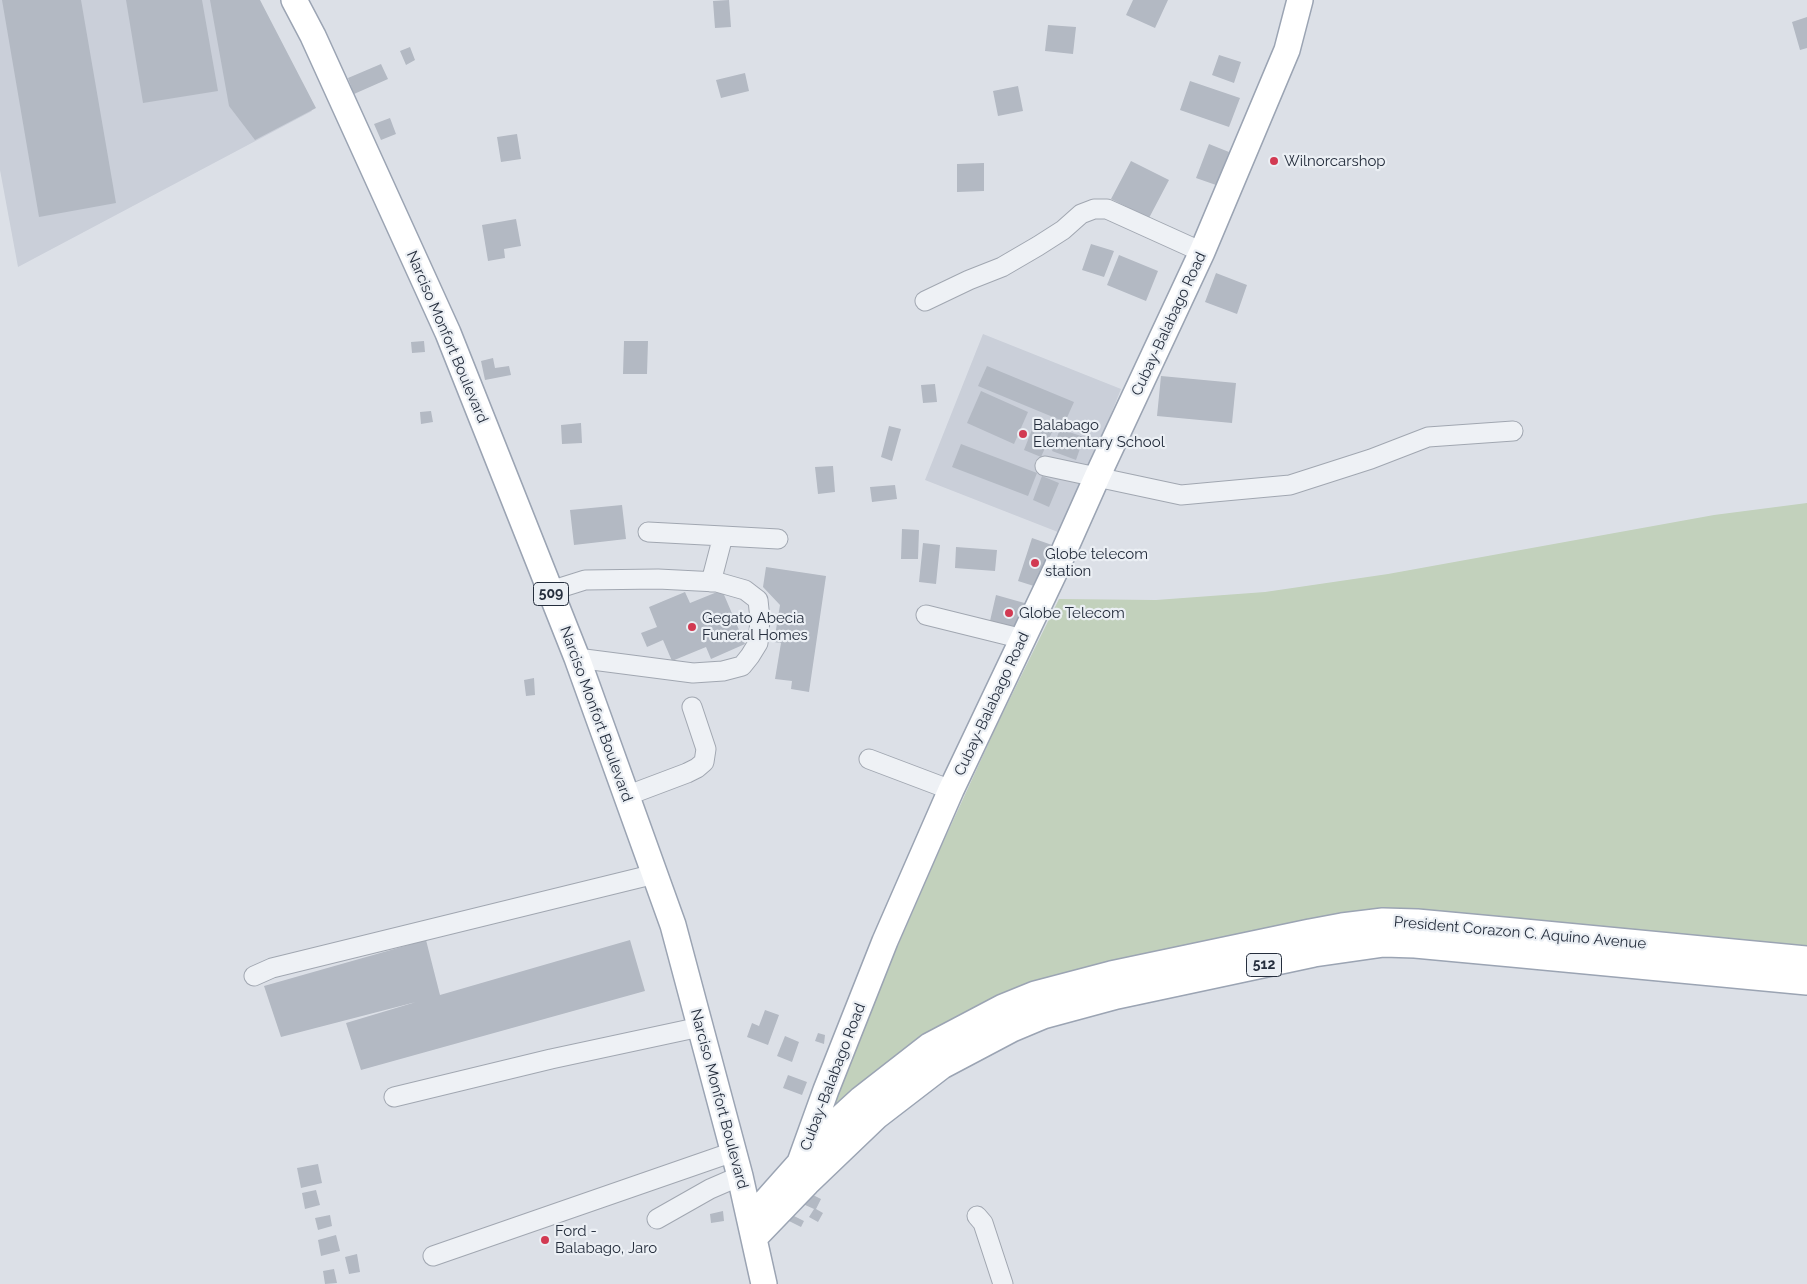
<!DOCTYPE html>
<html>
<head>
<meta charset="utf-8">
<style>
  body { margin:0 }
  canvas { display:block; background:#dce0e7 }
</style>
</head>
<body>
<canvas width="1807" height="1284"></canvas>
<script>
const ctx = document.querySelector('canvas').getContext('2d');
ctx.lineJoin = 'round';
function fillPath(path, color) { ctx.fillStyle = color; ctx.fill(path, 'evenodd'); }
const poly = rows => new Path2D(rows.map(r => 'M' + r).join(''));
function stroke(path, color, width, dash) { ctx.strokeStyle = color; ctx.lineWidth = width; ctx.lineCap = dash ? 'butt' : 'round'; ctx.setLineDash(dash || []); ctx.stroke(path); }
function drawText(font, color, halo, rows, align = 'center') {
  ctx.font = font + ' Raleway,sans-serif'; ctx.lineWidth = 4.5; ctx.setLineDash([]); ctx.textBaseline = 'middle'; ctx.strokeStyle = halo; ctx.fillStyle = color; for (const [text, x, y, turn = 0] of rows) {
    ctx.save(); ctx.translate(x, y); ctx.rotate((+turn || 0) * Math.PI / 180); ctx.textAlign = isNaN(turn) ? turn : align; if (halo) ctx.strokeText(text, 0, 0); ctx.fillText(text, 0, 0); ctx.restore();
  }
}
const built = poly([
  [0,0,258,0,312,111,18,267,0,170],
  [983,334,1121,389,1063,534,925,480]
]);
const green = poly([
  [1807,503,1807,946,1473,914,1382,912,1267,928,1118,960,822,1120,940,849,997,725,1059,599,1156,600,1265,592,1388,574,1714,515]
]);
const building = poly([
  [2,0,81,0,116,203,39,217],
  [126,0,202,0,218,91,143,103],
  [210,0,260,0,316,108,255,140,229,106],
  [729,0,731,27,715,28,713,1],
  [1133,0,1168,0,1155,28,1126,15],
  [1807,17,1807,48,1800,50,1792,22],
  [1048,25,1076,27,1073,54,1045,51],
  [410,47,415,60,406,65,400,51],
  [1219,55,1241,62,1234,83,1212,75],
  [381,64,388,79,354,94,348,78],
  [745,73,749,91,721,98,716,80],
  [1190,81,1240,98,1229,127,1180,110],
  [1018,86,1023,111,998,116,993,91],
  [390,118,396,134,381,140,374,124],
  [517,134,521,159,501,162,497,137],
  [1209,144,1229,152,1216,185,1196,178],
  [1131,161,1169,180,1149,218,1111,199],
  [984,163,984,191,957,192,957,164],
  [516,219,521,246,504,249,505,258,488,261,482,225],
  [1091,244,1114,251,1104,277,1082,270],
  [1119,255,1158,271,1146,301,1107,285],
  [1216,273,1247,285,1237,314,1205,302],
  [424,341,425,352,412,353,411,342],
  [624,341,648,341,647,374,623,374],
  [493,358,495,368,509,366,511,375,485,380,481,361],
  [987,366,1074,402,1065,422,978,386],
  [1161,376,1236,383,1232,423,1157,416],
  [935,384,937,402,923,403,921,385],
  [981,391,1028,412,1014,444,967,423],
  [431,411,433,422,421,424,420,412],
  [1037,417,1055,425,1041,457,1024,450],
  [581,423,582,443,562,444,561,425],
  [889,426,901,429,892,461,881,457],
  [1060,429,1084,437,1076,460,1052,451],
  [961,444,1037,473,1028,496,952,467],
  [833,466,835,492,818,494,815,467],
  [1042,476,1059,483,1049,507,1033,500],
  [895,485,897,499,872,502,870,487],
  [622,505,626,539,574,545,570,510],
  [902,529,919,530,918,559,901,559],
  [1032,538,1052,545,1037,587,1018,581],
  [923,543,940,545,936,584,919,582],
  [956,547,997,550,995,571,955,568],
  [766,567,826,576,809,692,791,689,792,681,775,679,781,643,774,642,780,605,763,587],
  [722,590,745,644,711,659,706,647,672,661,663,640,647,647,641,633,657,627,649,607,685,592,690,603],
  [996,595,1028,604,1019,628,990,621],
  [534,678,535,695,526,696,524,680],
  [426,940,440,995,630,940,645,991,361,1070,346,1023,416,1002,281,1037,264,986],
  [765,1010,779,1015,768,1045,747,1037,752,1023,759,1026],
  [818,1033,825,1035,824,1044,815,1041],
  [785,1036,799,1042,792,1062,777,1056],
  [788,1075,807,1082,802,1095,783,1088],
  [318,1164,322,1183,301,1188,297,1168],
  [316,1190,320,1205,305,1209,302,1193],
  [809,1193,821,1199,816,1209,823,1213,818,1222,809,1217,814,1209,803,1204],
  [723,1211,724,1221,711,1223,710,1214],
  [330,1215,332,1226,318,1230,315,1218],
  [792,1215,804,1221,801,1227,789,1221],
  [336,1235,340,1251,321,1256,318,1240],
  [357,1254,360,1272,349,1274,345,1257],
  [334,1269,337,1283,325,1284,323,1271]
]);
const minor = poly([
  [925,301,969,280,1002,267,1038,246,1063,230,1081,214,1094,209,1107,209,1202,252],
  [1045,466,1181,495,1290,485,1371,459,1428,437,1513,431],
  [648,532,723,536],
  [711,582,723,536,778,539],
  [550,591,585,580,658,579,717,582,745,590,758,600,760,619,758,643,750,656,742,666,723,671,693,673,577,658],
  [926,615,1023,639],
  [869,759,951,790],
  [626,796,687,773,697,768,704,762,706,749,692,707],
  [254,976,272,968,655,874],
  [394,1097,551,1059,700,1027],
  [977,1216,983,1223,1003,1284],
  [657,1219,710,1189,740,1176],
  [433,1256,733,1152]
]);
const major = poly([
  [294,0,313,36,448,333,577,658,673,925,740,1176,764,1284],
  [799,1165,826,1090,885,941,951,790,1056,569,1097,477,1202,252,1287,50,1300,0],
  [748,1211,759,1207,765,1202,837,1121,861,1099,929,1046,1003,1007,1035,994,1111,974,1310,932,1342,926,1383,921,1417,922,1514,931,1807,959],
  [755,1237,807,1183,877,1116,942,1066,1012,1029,1043,1016,1117,996,1314,954,1384,944,1415,945,1512,954,1807,982]
]);
const markers = [
  [1274,161,5,"#d23a52"],
  [1023,434,5,"#d23a52"],
  [1035,563,5,"#d23a52"],
  [1009,613,5,"#d23a52"],
  [692,627,5,"#d23a52"],
  [545,1240,5,"#d23a52"]
];
const shields = [
  [551,594,35],
  [1264,965,35]
];
const shieldNames = [
  ["509",551,594],
  ["512",1264,965]
];
const poiNames = [
  ["Wilnorcarshop",1284,161],
  ["Balabago",1033,425],
  ["Elementary School",1033,442],
  ["Globe telecom",1045,554],
  ["station",1045,571],
  ["Globe Telecom",1019,613],
  ["Gegato Abecia",702,618],
  ["Funeral Homes",702,635],
  ["Ford -",555,1231],
  ["Balabago, Jaro",555,1248]
];
const streetNames = [
  ["Cubay-Balabago Road",1169,324,-65],
  ["Narciso Monfort Boulevard",447,337,67],
  ["Cubay-Balabago Road",992,704,-65],
  ["Narciso Monfort Boulevard",596,714,70],
  ["President Corazon C. Aquino Avenue",1520,933,5],
  ["Cubay-Balabago Road",833,1077,-69],
  ["Narciso Monfort Boulevard",719,1099,75]
];
fillPath(built, '#cacfd9');
fillPath(green, '#c2d1bc');
fillPath(building, '#b3b9c3');
stroke(minor, '#a1a7b1', 21);
stroke(major, '#9ba4b3', 28);
stroke(minor, '#eef1f5', 19);
stroke(major, '#fff', 25);
for (const [x, y, r, color] of markers) { const dot = new Path2D(); dot.arc(x, y, r, 0, 2 * Math.PI); ctx.fillStyle = color; ctx.fill(dot); stroke(dot, '#ebeff4', 2); }
for (const [x, y, w] of shields) { const box = new Path2D(); box.roundRect(x - w / 2, y - 11.5, w, 23, 4); ctx.fillStyle = '#ebeff4'; ctx.fill(box); stroke(box, '#252e3d', 1); }
drawText('bold 14px', '#252e3d', null, shieldNames);
drawText('15px', '#252e3d', '#ebeff4', poiNames, 'left');
drawText('15px', '#252e3d', '#ebeff4', streetNames);
</script>
</body>
</html>
